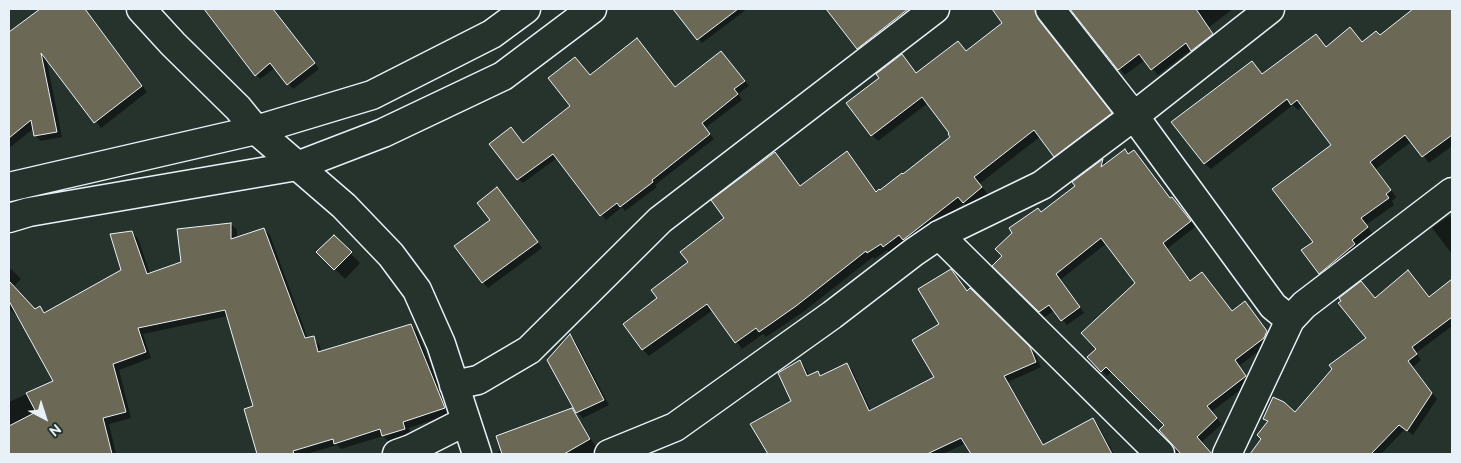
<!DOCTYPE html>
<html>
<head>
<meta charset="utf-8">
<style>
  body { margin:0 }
  #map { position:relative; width:1461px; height:463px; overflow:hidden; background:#26332d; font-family:"Balsamiq Sans",sans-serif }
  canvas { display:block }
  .frame { position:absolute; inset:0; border:10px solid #e8f1f8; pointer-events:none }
  .north { position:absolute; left:20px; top:393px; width:50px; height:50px; -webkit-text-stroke:4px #26332d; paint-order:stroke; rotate:140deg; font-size:14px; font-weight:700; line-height:20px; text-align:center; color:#e8f1f8 }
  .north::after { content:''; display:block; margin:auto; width:18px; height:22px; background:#e8f1f8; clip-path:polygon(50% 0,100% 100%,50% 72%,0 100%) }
</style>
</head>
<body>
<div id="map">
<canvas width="1461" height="463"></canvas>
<div class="frame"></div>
<div class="north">N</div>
</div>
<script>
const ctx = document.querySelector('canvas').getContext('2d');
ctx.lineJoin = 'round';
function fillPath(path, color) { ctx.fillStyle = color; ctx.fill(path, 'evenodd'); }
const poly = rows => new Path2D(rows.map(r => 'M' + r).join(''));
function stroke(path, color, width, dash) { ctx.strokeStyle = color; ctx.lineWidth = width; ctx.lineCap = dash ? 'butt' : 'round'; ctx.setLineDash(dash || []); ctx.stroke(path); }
const shadow = poly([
  [42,9,85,9,147,92,101,128,46,57,62,137,41,141,35,135,33,129,9,148,9,76,18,69,9,56,9,39,14,34,12,31],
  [206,9,276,9,273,10,319,69,293,89,275,68,260,79],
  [675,9,747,9,702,43],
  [827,9,905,9,910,15,862,52],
  [995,9,1042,9,1041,19,1044,26,1117,120,1061,162,1041,136,979,184,988,194,970,208,964,203,910,246,906,241,890,253,887,250,874,259,873,257,803,312,766,337,763,334,742,349,713,310,649,356,643,350,625,325,659,299,726,218,775,153,801,187,853,159,877,192,903,176,952,137,951,133,928,103,878,141,872,135,917,74,967,52,1004,23,994,10],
  [1071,9,1233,9,1209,27,1219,40,1199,56,1192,49,1158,75,1145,60,1125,75],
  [1415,9,1452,9,1452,146,1429,163,1412,141,1376,169,1396,197,1392,201,1394,205,1366,225,1373,234,1357,247,1361,251,1327,279,1320,273,1315,242,1333,145,1303,106,1298,110,1293,105,1211,169,1204,163,1263,75,1316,35,1327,48,1363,43,1380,36],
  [721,52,749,86,738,94,742,100,705,128,714,139,655,185,657,187,625,211,622,207,606,220,557,158,523,183,518,179,524,144,572,107,590,76,676,88],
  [1103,160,1107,164,1171,199,1172,198,1177,204,1195,227,1167,249,1191,282,1232,312,1250,308,1272,337,1269,343,1239,366,1251,382,1211,412,1222,424,1201,443,1212,454,1176,454,1176,449,1166,425,1112,371,1107,376,1089,357,1097,349,1137,283,1107,243,1060,280,1084,313,1067,325,1055,310,1045,317,994,266,1042,213,1076,186,1074,182],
  [502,194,542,248,488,288,483,282,492,220],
  [1449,216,1452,218,1452,254,1432,228],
  [231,224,237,230,237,239,264,229,270,235,308,339,313,338,319,344,322,353,411,325,417,331,450,414,409,428,411,435,389,442,383,436,341,449,337,445,306,454,259,454,246,410,254,407,228,316,143,334,151,358,119,370,131,418,109,424,116,454,9,454,9,402,55,381,20,319,9,308,9,267,21,279,13,287,35,311,40,308,46,313,122,271,131,232,138,238,150,274,183,263],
  [334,237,360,263,345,279,318,252],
  [951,271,968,292,970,290,1035,354,1041,367,1008,382,1044,445,1093,420,1098,425,1114,454,972,454,966,443,943,454,769,454,752,425,792,401,800,362,805,367,809,376,817,372,821,376,847,364,852,370,871,411,936,378,941,324],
  [1414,277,1430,298,1445,296,1452,305,1452,326,1416,353,1421,360,1413,367,1437,399,1413,435,1405,429,1381,454,1373,454,1365,447,1358,454,1261,454,1255,449,1262,439,1268,422,1265,418,1295,413,1367,338,1375,299],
  [570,335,575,341,609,405,583,418,577,412],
  [571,409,576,414,599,452,598,454,499,454,498,452]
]);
const building = poly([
  [40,9,85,9,142,86,94,123,41,53,57,132,34,136,31,120,9,138,9,32,40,9],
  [204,9,273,9,315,63,287,85,270,63,255,76,204,9],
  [673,9,738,9,697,40,673,9],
  [826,9,908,9,857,49,826,9],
  [992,9,1035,9,1038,19,1112,113,1054,157,1034,130,974,177,982,187,963,203,958,197,903,240,899,235,883,247,881,244,867,253,866,251,796,306,759,332,756,328,735,343,707,304,642,350,623,324,657,298,651,290,688,262,680,252,724,218,711,200,775,152,800,186,847,151,876,192,879,189,880,190,902,173,903,174,950,137,948,134,949,133,922,97,871,136,846,103,879,78,876,74,902,54,916,73,958,41,966,51,1002,23,992,9],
  [1070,9,1196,9,1213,34,1191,51,1186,43,1151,70,1139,54,1118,70,1070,9],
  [1413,9,1452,9,1452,135,1422,157,1405,135,1370,162,1391,190,1386,194,1389,198,1361,218,1368,227,1352,240,1355,244,1319,274,1301,250,1313,242,1272,189,1331,145,1297,100,1291,105,1287,99,1204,164,1171,122,1252,61,1262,74,1316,34,1326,47,1350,27,1362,42,1376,31,1380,35,1413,9],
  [637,38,675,87,721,51,745,81,734,89,738,94,702,123,710,134,652,180,653,182,620,207,617,203,600,216,553,154,517,180,489,144,511,127,523,143,570,106,548,78,575,57,590,75,637,38],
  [1125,149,1128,154,1134,150,1170,198,1172,197,1191,221,1163,243,1190,281,1202,272,1232,311,1245,301,1267,331,1264,338,1235,360,1246,376,1207,406,1217,418,1197,437,1212,454,1181,454,1159,430,1164,425,1106,367,1101,372,1087,357,1096,349,1081,333,1135,283,1101,238,1056,274,1080,307,1061,321,1049,305,1039,312,992,266,1002,256,995,249,1012,233,1009,228,1038,208,1041,212,1075,186,1072,182,1103,159,1101,167,1125,149],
  [497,187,538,242,482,283,454,246,490,220,477,203,497,187],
  [231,223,231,239,264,228,305,338,314,336,318,352,411,324,445,408,403,422,405,429,382,436,380,429,334,444,333,439,293,451,294,454,257,454,244,409,253,406,225,310,138,328,146,352,113,364,126,412,103,418,112,454,9,454,9,426,36,412,26,393,53,381,9,301,9,281,35,309,40,306,44,313,121,270,110,234,132,231,147,274,181,262,177,229,231,223],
  [334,235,352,252,334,270,316,252,334,235],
  [951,269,967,291,970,288,1030,347,1036,362,1004,376,1043,445,1093,418,1112,454,971,454,961,438,927,454,768,454,750,424,791,401,778,373,800,360,807,376,818,371,820,376,847,363,869,411,934,377,912,340,939,324,918,289,951,269],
  [1408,270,1429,297,1452,279,1452,317,1412,347,1417,354,1408,361,1432,393,1407,431,1399,425,1371,454,1250,454,1261,439,1257,435,1268,421,1263,419,1273,397,1284,402,1295,412,1332,369,1329,365,1366,338,1338,303,1341,301,1339,298,1361,281,1375,298,1408,270],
  [570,334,604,400,576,413,547,360,570,334],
  [572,408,590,439,564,454,502,454,496,436,572,408]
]);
const minor = poly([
  [141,9,173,44,238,108,256,130,344,206,391,255,417,290,441,344,477,454],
  [1050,9,1134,116,1273,306,1290,320],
  [9,187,256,130,372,95,492,34,526,9],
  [9,218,29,212,297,166,383,133,503,76,592,9],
  [939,235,1160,454],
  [454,385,478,380,529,350,660,220,935,9],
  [397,454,411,449,466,421],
  [609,454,675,427,832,315,914,252,939,235,1042,185,1134,116,1270,9],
  [1227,454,1290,320,1304,305,1452,192]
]);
fillPath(shadow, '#0007');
fillPath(building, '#6b6955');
stroke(building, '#e8f1f8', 1);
stroke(minor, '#e8f1f8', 31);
stroke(minor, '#26332d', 28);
</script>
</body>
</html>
